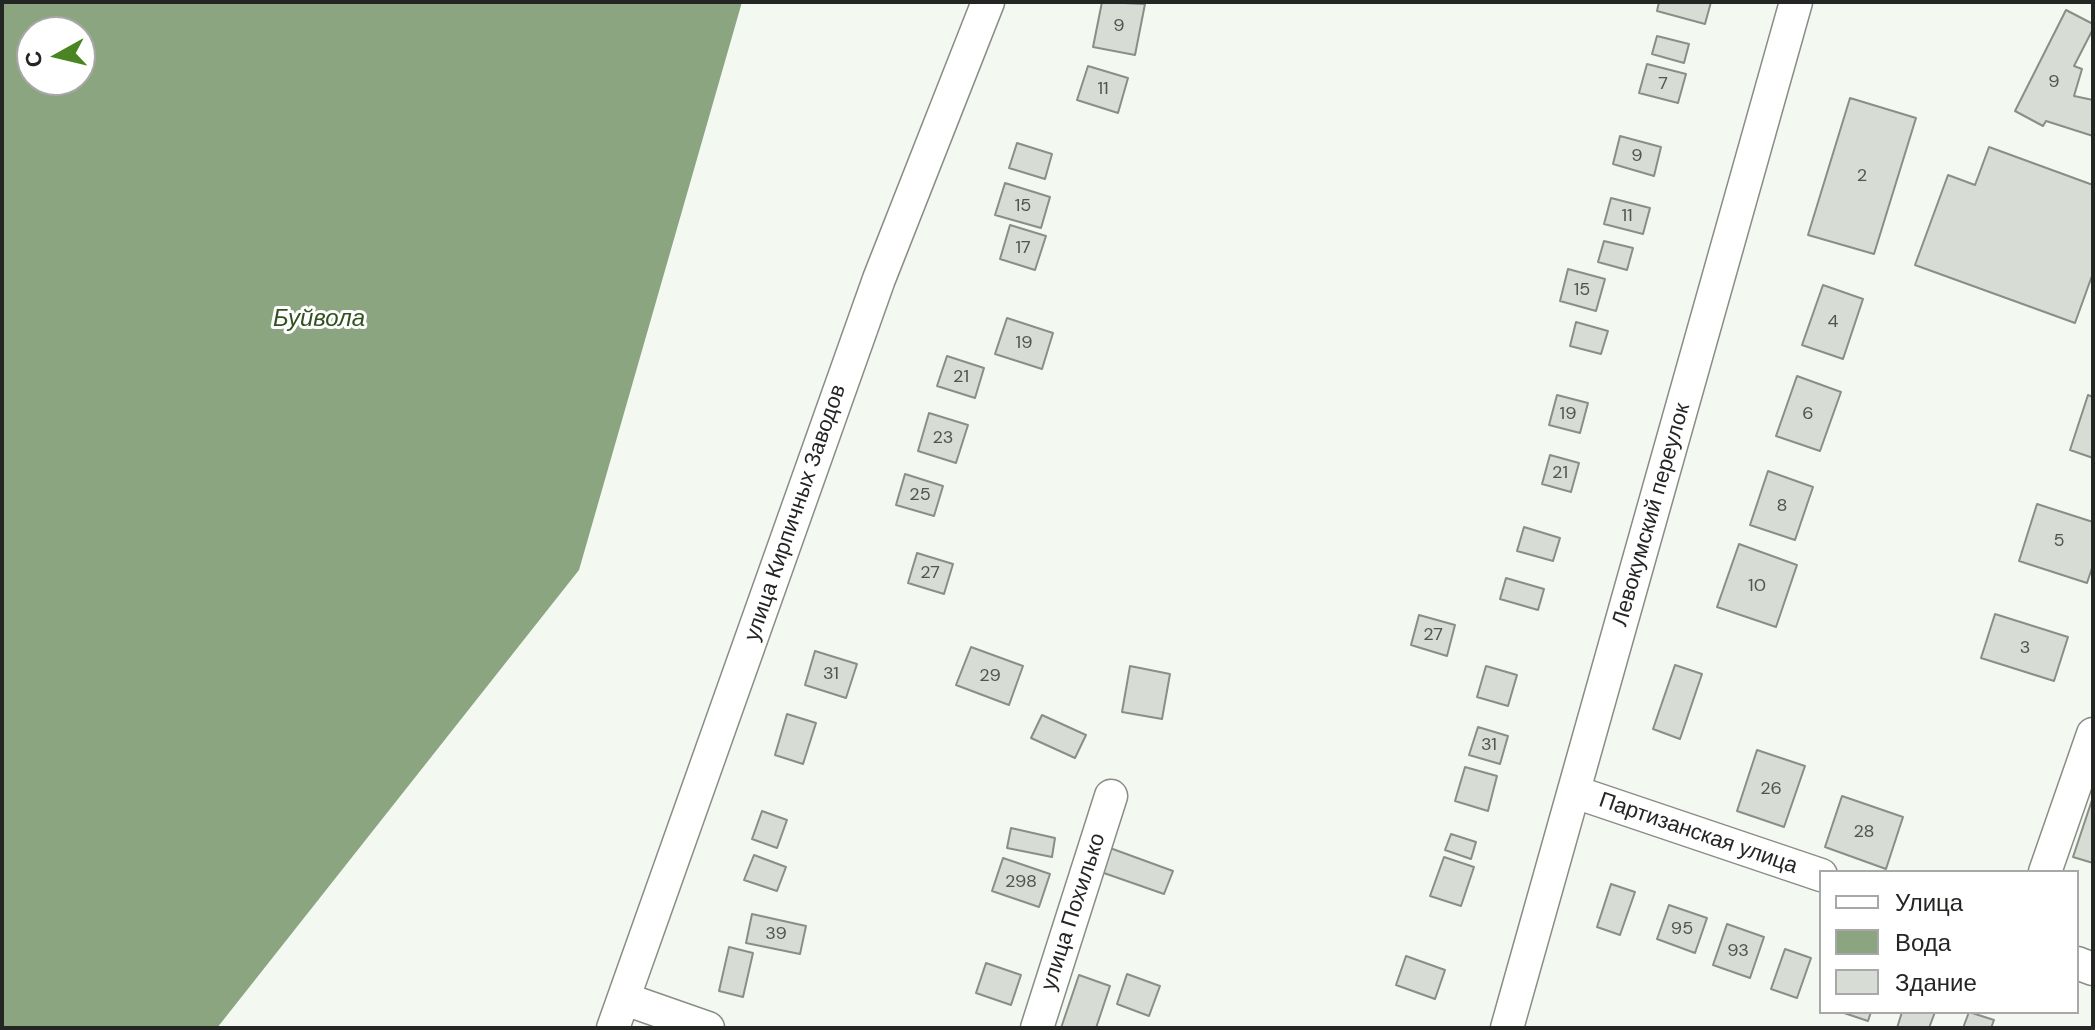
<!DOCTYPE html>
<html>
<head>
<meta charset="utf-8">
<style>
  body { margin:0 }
  #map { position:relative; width:2095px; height:1030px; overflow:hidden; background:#f3f8f1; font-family:"DM Sans",sans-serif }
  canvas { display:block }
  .frame { position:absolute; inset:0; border:4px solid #242623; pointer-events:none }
  .legend { position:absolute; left:1819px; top:870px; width:260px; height:144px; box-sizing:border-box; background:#fff; border:2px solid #a7a8a7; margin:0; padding:10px 14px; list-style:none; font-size:24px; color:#242623 }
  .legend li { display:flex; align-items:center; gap:16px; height:40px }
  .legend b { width:40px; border:2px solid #a7a8a7 }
  .north { position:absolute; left:16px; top:16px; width:80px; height:80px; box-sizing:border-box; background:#fff; border:2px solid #a7a8a7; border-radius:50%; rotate:262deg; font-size:22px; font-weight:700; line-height:32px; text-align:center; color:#242623 }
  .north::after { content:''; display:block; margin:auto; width:28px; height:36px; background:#498522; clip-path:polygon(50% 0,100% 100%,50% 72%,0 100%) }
</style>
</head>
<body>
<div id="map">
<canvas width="2095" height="1030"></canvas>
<div class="frame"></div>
<ul class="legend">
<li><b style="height:10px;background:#fff"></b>Улица</li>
<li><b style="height:22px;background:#8ca581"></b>Вода</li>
<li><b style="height:22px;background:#d7dcd5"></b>Здание</li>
</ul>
<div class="north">С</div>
</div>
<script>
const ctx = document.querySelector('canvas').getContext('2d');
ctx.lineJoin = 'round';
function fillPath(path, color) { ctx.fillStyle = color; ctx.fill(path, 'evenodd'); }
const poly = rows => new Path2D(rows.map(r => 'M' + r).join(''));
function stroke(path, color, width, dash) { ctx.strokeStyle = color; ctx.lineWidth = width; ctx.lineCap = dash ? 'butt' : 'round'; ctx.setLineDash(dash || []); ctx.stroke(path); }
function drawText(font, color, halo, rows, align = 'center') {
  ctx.font = font + ' "DM Sans",sans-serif'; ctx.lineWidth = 6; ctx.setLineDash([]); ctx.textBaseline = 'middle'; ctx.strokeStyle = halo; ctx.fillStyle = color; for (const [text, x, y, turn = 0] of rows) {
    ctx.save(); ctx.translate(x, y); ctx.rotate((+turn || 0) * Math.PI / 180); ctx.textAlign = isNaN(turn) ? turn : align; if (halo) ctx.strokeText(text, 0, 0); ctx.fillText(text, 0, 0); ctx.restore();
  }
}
const water = poly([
  [2,2,742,2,579,570,217,1028,2,1028],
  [32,32,80,32,80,80,32,80]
]);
const building = poly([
  [1102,2,1145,4,1135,55,1093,47,1102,2],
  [1659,2,1711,2,1705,24,1657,11,1659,2],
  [2066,10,2093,24,2093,29,2074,66,2082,69,2074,96,2093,100,2093,136,2046,121,2043,126,2015,111,2066,10],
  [1657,36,1689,44,1684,63,1652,54,1657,36],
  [1647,64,1686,74,1678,103,1639,93,1647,64],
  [1088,66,1128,78,1118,113,1077,100,1088,66],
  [1850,98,1916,118,1874,254,1808,235,1850,98],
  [1620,136,1661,147,1654,176,1613,164,1620,136],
  [1017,143,1052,154,1045,179,1009,168,1017,143],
  [1989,147,2093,185,2093,273,2075,323,1915,265,1948,175,1975,185,1989,147],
  [1005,183,1050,197,1041,228,995,215,1005,183],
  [1611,198,1650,208,1643,234,1604,224,1611,198],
  [1010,225,1046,236,1035,270,1000,259,1010,225],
  [1604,241,1633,248,1627,270,1598,262,1604,241],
  [1568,269,1605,279,1596,311,1560,301,1568,269],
  [1823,285,1863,299,1843,359,1802,345,1823,285],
  [1007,318,1053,333,1042,369,995,354,1007,318],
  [1576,322,1608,331,1601,354,1570,346,1576,322],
  [947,356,984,368,975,398,937,386,947,356],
  [1797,376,1841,392,1820,451,1776,436,1797,376],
  [1557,395,1588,403,1580,433,1549,425,1557,395],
  [2088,395,2093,397,2093,458,2070,450,2088,395],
  [929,413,968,425,956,463,918,451,929,413],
  [1550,455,1579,463,1571,492,1542,484,1550,455],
  [1768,471,1813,487,1795,540,1750,525,1768,471],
  [905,474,943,486,934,516,896,505,905,474],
  [2037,504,2093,522,2093,565,2087,583,2019,561,2037,504],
  [1524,527,1560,538,1553,561,1517,551,1524,527],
  [1739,544,1797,565,1776,627,1717,607,1739,544],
  [917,553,953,564,944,594,908,583,917,553],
  [1506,578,1544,589,1538,610,1500,599,1506,578],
  [1995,614,2068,637,2054,681,1981,658,1995,614],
  [1419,615,1455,625,1447,656,1411,645,1419,615],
  [971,647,1023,666,1009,705,956,685,971,647],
  [815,651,857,664,846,698,805,685,815,651],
  [1675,665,1702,674,1680,739,1653,729,1675,665],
  [1130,666,1170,674,1162,719,1122,712,1130,666],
  [1486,666,1517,675,1508,706,1477,697,1486,666],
  [787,714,816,723,803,764,775,755,787,714],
  [1042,715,1086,735,1075,758,1031,738,1042,715],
  [1478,727,1508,736,1500,764,1469,755,1478,727],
  [1757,750,1805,766,1784,827,1737,811,1757,750],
  [1465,767,1497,776,1488,811,1455,801,1465,767],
  [1842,796,1903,817,1886,869,1825,847,1842,796],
  [2092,800,2093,800,2093,863,2073,857,2092,800],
  [762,811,787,820,777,848,752,839,762,811],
  [1011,828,1055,838,1052,857,1007,848,1011,828],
  [1451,834,1476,842,1471,859,1445,850,1451,834],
  [1110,848,1173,871,1164,894,1101,872,1110,848],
  [754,855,786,867,777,891,744,880,754,855],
  [1444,857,1474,867,1461,906,1430,896,1444,857],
  [1003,858,1050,874,1039,907,992,891,1003,858],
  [1611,884,1635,892,1620,935,1597,927,1611,884],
  [1669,905,1707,918,1695,953,1657,939,1669,905],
  [752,914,806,926,800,954,746,943,752,914],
  [1727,924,1764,937,1750,978,1713,965,1727,924],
  [729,947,753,953,743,997,719,991,729,947],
  [1785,949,1811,958,1797,998,1771,989,1785,949],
  [1406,956,1445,970,1435,999,1396,985,1406,956],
  [986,963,1021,975,1011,1005,976,993,986,963],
  [1127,974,1160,986,1149,1016,1117,1004,1127,974],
  [1079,975,1110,986,1096,1028,1061,1028,1079,975],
  [1841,1012,1871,1012,1868,1021,1841,1012],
  [1902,1012,1935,1012,1929,1028,1897,1028,1902,1012],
  [1969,1012,1994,1020,1991,1028,1963,1028,1969,1012]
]);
const street = poly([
  [1575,792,1821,875],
  [2045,872,2093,734],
  [2077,963,2093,969],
  [625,999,708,1028],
  [613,1028,879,279,988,2],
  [1037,1028,1111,796],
  [1507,1028,1796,2]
]);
const numberNames = [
  ["9",1119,26],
  ["9",2054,82],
  ["7",1663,84],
  ["11",1103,89],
  ["9",1637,156],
  ["2",1862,176],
  ["15",1023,206],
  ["11",1627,216],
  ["17",1023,248],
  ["15",1582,290],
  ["4",1833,322],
  ["19",1024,343],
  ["21",961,377],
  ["19",1568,414],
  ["6",1808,414],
  ["23",943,438],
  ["21",1560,473],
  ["25",920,495],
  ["8",1782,506],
  ["5",2059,541],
  ["27",930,573],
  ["10",1757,586],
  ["27",1433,635],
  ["3",2025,648],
  ["31",831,674],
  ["29",990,676],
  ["31",1489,745],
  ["26",1771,789],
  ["28",1864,832],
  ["298",1021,882],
  ["95",1682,929],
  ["39",776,934],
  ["93",1738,951]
];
const streetNames = [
  ["улица Кирпичных Заводов",796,513,-71],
  ["Левокумский переулок",1652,515,-74],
  ["Партизанская улица",1698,834,19],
  ["улица Похилько",1074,912,-72]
];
const waterNames = [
  ["Буйвола",319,320]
];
fillPath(water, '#8ca581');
fillPath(building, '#d7dcd5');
stroke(building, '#898e87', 2);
stroke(street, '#898d86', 35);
stroke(street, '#fff', 32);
drawText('18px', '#515450', null, numberNames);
drawText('22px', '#242623', '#fff', streetNames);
drawText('italic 24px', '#31521e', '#fff', waterNames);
</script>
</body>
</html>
